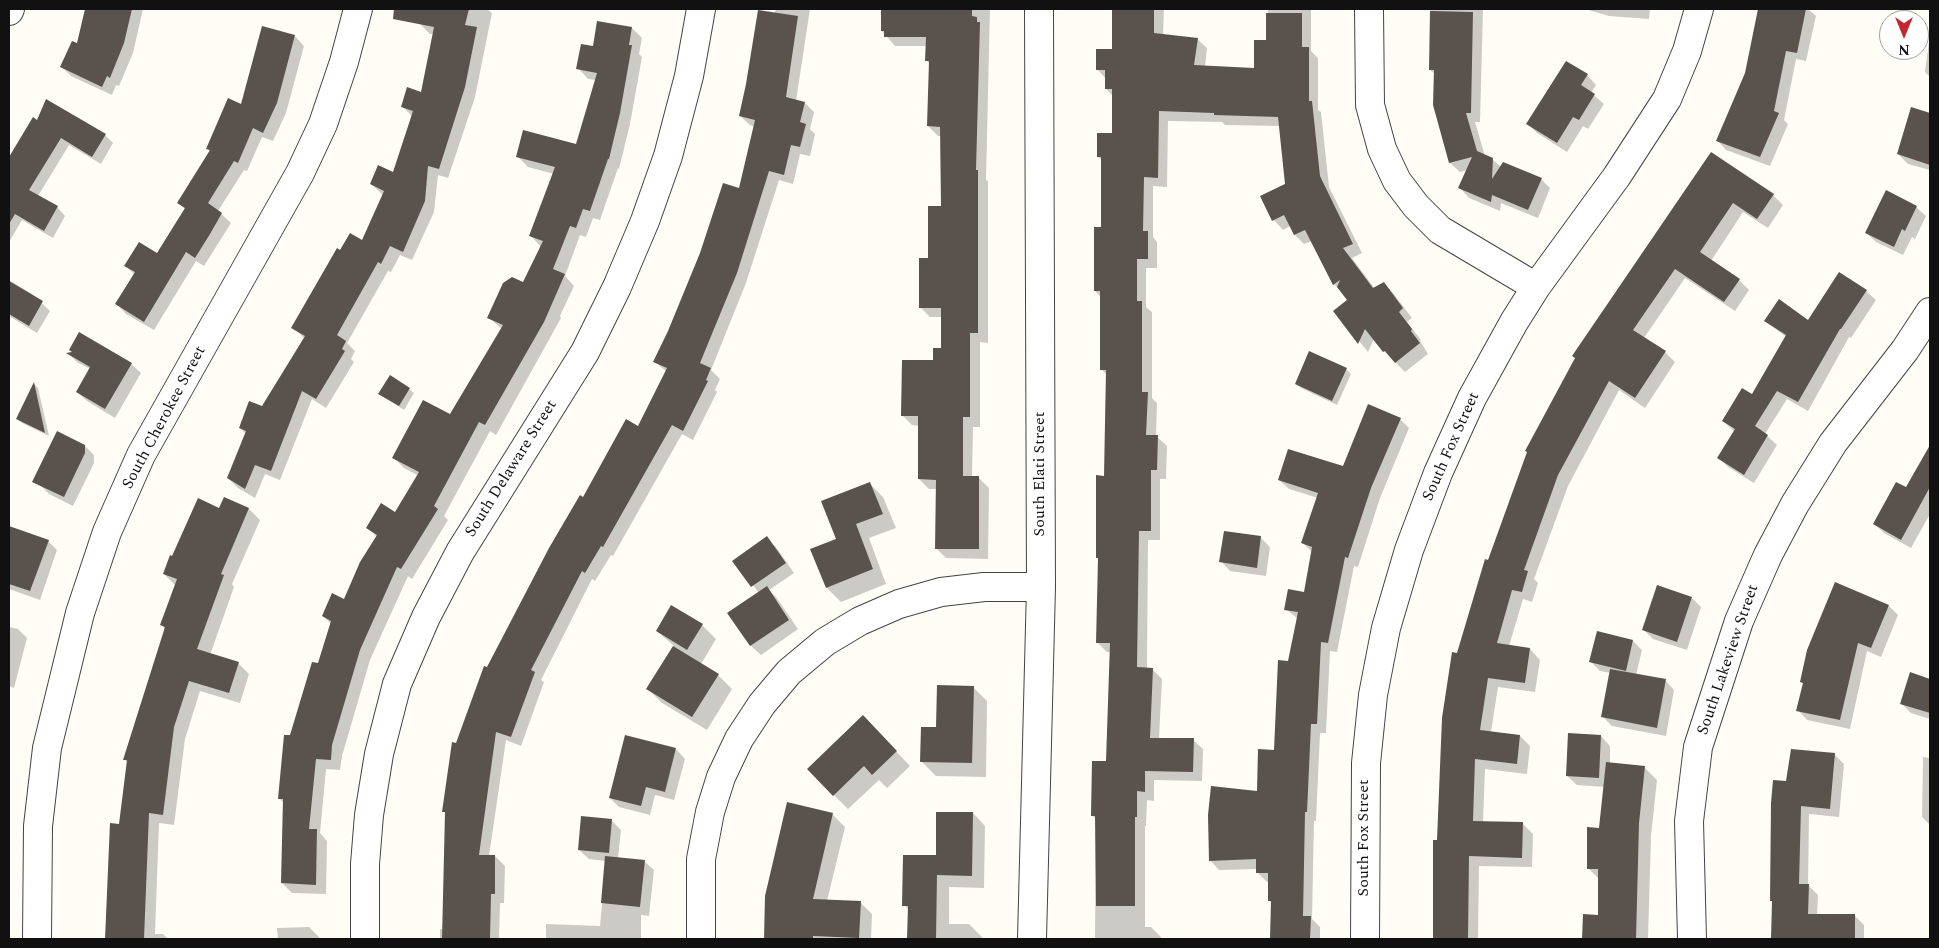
<!DOCTYPE html>
<html>
<head>
<meta charset="utf-8">
<style>
  body { margin:0 }
  #map { position:relative; width:1939px; height:948px; overflow:hidden; background:#fffdf5; font-family:Spectral,serif }
  canvas { display:block }
  .frame { position:absolute; inset:0; border:10px solid #111; pointer-events:none }
  .north { position:absolute; left:1879px; top:10px; width:50px; height:50px; box-sizing:border-box; background:#fff; border:1px solid #a0a0a0; border-radius:50%; rotate:180deg; font-size:14px; font-weight:700; line-height:20px; text-align:center; color:#111 }
  .north::after { content:''; display:block; margin:auto; width:18px; height:22px; background:#c4262e; clip-path:polygon(50% 0,100% 100%,50% 72%,0 100%) }
</style>
</head>
<body>
<div id="map">
<canvas width="1939" height="948"></canvas>
<div class="frame"></div>
<div class="north">N</div>
</div>
<script>
const ctx = document.querySelector('canvas').getContext('2d');
ctx.lineJoin = 'round';
function fillPath(path, color) { ctx.fillStyle = color; ctx.fill(path, 'evenodd'); }
const poly = rows => new Path2D(rows.map(r => 'M' + r).join(''));
function stroke(path, color, width, dash) { ctx.strokeStyle = color; ctx.lineWidth = width; ctx.lineCap = dash ? 'butt' : 'round'; ctx.setLineDash(dash || []); ctx.stroke(path); }
function drawText(font, color, halo, rows, align = 'center') {
  ctx.font = font + ' Spectral,serif'; ctx.lineWidth = 5; ctx.setLineDash([]); ctx.textBaseline = 'middle'; ctx.strokeStyle = halo; ctx.fillStyle = color; for (const [text, x, y, turn = 0] of rows) {
    ctx.save(); ctx.translate(x, y); ctx.rotate((+turn || 0) * Math.PI / 180); ctx.textAlign = isNaN(turn) ? turn : align; if (halo) ctx.strokeText(text, 0, 0); ctx.fillText(text, 0, 0); ctx.restore();
  }
}
const shadow = poly([
  [86,9,143,9,133,53,119,86,116,85,112,95,71,76,62,67,78,45],
  [423,9,487,9,492,13,475,97,448,178,438,175,434,212,412,260,400,255,391,272,388,271,347,343,355,351,351,359,354,362,326,408,312,399,280,480,265,474,255,498,238,488,228,478,246,434,240,428,263,408,305,339,293,327,341,252,362,242,383,195,371,184,394,173,413,117,403,107,422,93,434,34,430,34,420,24],
  [776,9,810,9,796,101,805,103,814,112,810,129,815,134,810,156,800,154,793,184,779,180,746,283,711,370,720,379,715,390,717,392,693,440,682,434,613,556,611,555,595,581,592,579,541,680,544,682,521,746,506,740,489,856,495,856,505,866,504,903,500,903,499,939,440,939,440,929,444,929,446,814,444,811,457,744,488,669,584,498,639,428,667,372,654,361,740,190,755,127,750,125,740,116],
  [883,9,990,9,986,180,988,181,988,343,980,342,980,427,973,427,972,478,979,478,989,488,988,559,946,558,936,548,937,489,929,489,919,479,919,426,912,425,902,415,943,350,943,317,930,317,920,307,929,259,942,208,941,136,938,136,928,126,930,64,927,61,927,46,895,46,882,31],
  [1113,9,1164,9,1163,35,1197,39,1207,48,1205,67,1255,69,1267,41,1268,9,1311,9,1311,51,1318,58,1318,110,1321,112,1329,187,1362,253,1352,258,1375,289,1383,283,1393,293,1412,318,1407,322,1421,340,1420,341,1428,354,1405,372,1384,351,1374,339,1368,352,1335,311,1349,300,1334,284,1312,241,1304,244,1295,235,1290,226,1283,230,1274,220,1287,185,1280,126,1225,125,1222,122,1168,121,1167,187,1153,186,1153,237,1157,242,1157,268,1146,268,1146,307,1152,312,1152,398,1157,403,1156,436,1167,446,1166,479,1160,479,1160,540,1148,540,1147,669,1152,669,1162,679,1159,739,1193,740,1203,749,1202,781,1154,780,1154,801,1147,800,1146,826,1145,826,1145,927,1151,927,1161,937,1161,939,1095,939,1096,819,1093,816,1107,763,1111,652,1107,652,1097,642,1100,560,1097,557,1105,477,1108,376,1101,369,1101,297,1095,291,1102,229,1102,161,1098,156,1113,134,1113,96,1106,89,1106,79,1097,69,1113,50],
  [1431,9,1483,9,1480,122,1475,122,1485,156,1492,159,1501,167,1541,179,1550,188,1538,218,1501,203,1500,211,1469,198,1460,188,1468,170,1460,172,1450,163,1434,105,1435,74,1430,70],
  [1585,9,1650,9,1649,19,1609,16],
  [1759,9,1808,9,1816,16,1806,61,1796,59,1784,120,1788,124,1770,166,1726,150,1717,140,1746,74],
  [598,22,632,28,642,38,639,54,642,57,630,124,619,169,618,168,600,220,593,218,586,237,580,235,565,276,574,286,560,316,561,318,496,435,490,431,444,516,448,520,412,579,408,576,370,660,342,756,340,770,326,769,320,833,327,841,326,894,292,893,282,883,284,803,279,798,291,737,319,665,331,624,323,616,344,600,377,537,368,528,396,514,419,476,404,468,393,457,450,416,502,329,488,317,524,283,541,247,531,236,554,174,528,167,517,156,577,146,596,80,588,79,578,68,594,47],
  [1930,34,1930,77,1925,72],
  [295,36,304,46,286,113,273,141,262,137,247,171,244,170,218,211,231,223,204,266,196,261,154,330,126,314,117,304,135,275,126,266,158,255,186,210,179,203,210,152,207,148,242,106],
  [1587,75,1596,85,1591,93,1604,104,1588,129,1583,126,1567,152,1537,133,1528,124],
  [1912,109,1930,114,1930,170,1908,164,1898,154],
  [33,119,37,122,105,135,113,143,101,164,69,145,38,196,57,207,65,216,53,238,22,220,9,242,9,159],
  [1712,153,1773,195,1783,205,1768,228,1743,212,1711,261,1739,280,1749,290,1735,311,1685,278,1644,338,1665,352,1675,362,1645,408,1619,390,1568,486,1534,579,1538,583,1532,602,1523,599,1509,646,1530,649,1540,660,1535,692,1498,687,1491,732,1520,736,1530,746,1527,774,1485,769,1483,823,1523,824,1533,834,1532,867,1479,866,1478,939,1434,939,1434,841,1438,841,1458,654,1489,561],
  [1916,207,1926,216,1915,239,1912,237,1903,255,1876,242,1867,233],
  [9,280,32,294,50,311,37,333,9,316],
  [1866,291,1876,300,1851,338,1849,337,1808,411,1787,399,1765,434,1777,445,1754,483,1728,467,1719,458,1735,432,1723,421,1753,396,1786,337,1766,321,1808,321],
  [69,354,131,364,141,373,115,418,87,401,77,392,90,369,77,362],
  [1346,369,1351,374,1337,405,1301,388,1296,384],
  [34,384,38,388,49,436,22,423,17,418],
  [409,389,414,393,404,410,380,394],
  [1400,419,1409,428,1380,498,1358,567,1354,566,1337,652,1330,651,1326,733,1320,733,1316,821,1314,821,1312,919,1320,927,1320,939,1272,939,1273,904,1269,900,1269,882,1267,882,1257,872,1258,869,1219,870,1210,860,1258,792,1275,751,1298,619,1286,609,1305,594,1313,553,1303,543,1318,498,1289,489,1279,480,1343,467],
  [85,446,94,455,94,463,73,506,49,494,40,485],
  [1930,447,1930,514,1911,548,1884,533,1874,524,1906,489],
  [869,483,883,497,896,528,869,538,886,584,841,602,827,588,838,540],
  [225,498,249,509,260,520,232,584,234,587,210,655,238,663,249,674,240,703,200,691,185,739,174,825,159,823,155,934,163,934,168,939,117,939,120,825,128,763,124,759,165,629,162,625,175,585,164,574,173,557,219,509],
  [9,527,48,541,57,550,40,600,9,589],
  [766,538,776,547,794,573,769,590,776,597,798,629,761,655,751,646,729,614,759,593,734,561],
  [1261,538,1270,547,1266,576,1230,571,1221,561],
  [1692,598,1701,607,1687,650,1653,639,1644,630],
  [1889,606,1898,615,1881,657,1867,651,1850,729,1807,720,1798,710,1804,685,1801,682],
  [702,625,716,639,701,664,718,675,732,689,707,730,662,703,648,689,674,646,657,631],
  [9,627,18,629,27,638,14,688,9,686],
  [1633,641,1642,650,1636,675,1665,680,1674,690,1666,736,1612,726,1603,717,1611,673,1600,671,1590,661],
  [1911,674,1930,680,1930,719,1911,713,1902,704],
  [973,687,987,701,986,777,936,776,922,762,937,728],
  [877,731,910,766,887,788,879,780,848,809,808,769],
  [626,736,676,749,685,759,674,800,655,795,650,815,619,807,610,798],
  [1601,736,1610,746,1610,764,1645,768,1657,780,1651,836,1648,939,1584,939,1584,916,1599,916,1600,880,1588,868,1600,829,1605,787,1577,785,1567,776],
  [1835,755,1844,764,1839,817,1809,814,1808,885,1818,895,1817,915,1854,915,1864,925,1864,939,1772,939,1772,803,1787,783],
  [1923,757,1930,758,1930,825,1922,817],
  [788,804,833,815,845,827,827,901,860,902,872,914,871,939,765,939,766,896],
  [973,813,985,826,984,888,949,887,949,924,969,924,982,937,982,939,908,939,909,910,904,905,937,856],
  [611,820,621,830,618,858,644,861,654,870,649,916,641,915,641,939,546,939,546,924,600,926,606,861,589,859,579,850],
  [309,927,319,937,319,939,278,939,277,928]
]);
const building = poly([
  [85,9,132,9,124,43,110,78,107,76,102,87,60,67,72,41,77,43],
  [394,9,469,9,465,25,477,27,465,87,439,169,428,166,425,201,403,252,390,246,381,264,378,262,337,335,346,341,342,349,345,351,316,399,302,391,271,471,255,465,245,489,227,478,246,431,239,428,249,401,262,406,305,336,291,328,337,248,340,250,350,233,362,240,384,191,370,184,378,165,393,172,413,111,401,107,407,87,421,92,434,27,393,19],
  [881,9,972,9,972,16,977,17,977,22,980,22,976,170,978,170,978,333,970,333,970,417,963,417,963,476,979,476,979,549,935,549,936,480,918,479,918,416,901,416,902,360,933,360,933,348,941,348,941,308,919,308,919,258,928,258,928,206,941,206,940,127,927,126,929,61,925,61,926,37,884,37,884,31,881,31],
  [1112,9,1154,9,1154,33,1198,38,1194,65,1254,68,1254,40,1266,40,1266,13,1302,13,1302,47,1309,47,1309,101,1312,101,1320,176,1353,244,1343,248,1373,288,1384,282,1403,308,1399,312,1412,329,1411,331,1420,343,1395,363,1385,351,1383,352,1365,329,1358,344,1333,311,1347,300,1337,287,1340,280,1333,285,1305,230,1294,235,1284,215,1272,221,1260,196,1285,184,1278,117,1214,115,1214,113,1159,111,1158,178,1144,177,1143,231,1148,231,1148,259,1137,259,1137,301,1142,301,1142,392,1148,392,1146,435,1158,435,1157,470,1151,470,1151,531,1139,531,1137,667,1153,668,1150,738,1194,738,1193,772,1145,771,1145,792,1137,791,1137,817,1135,817,1135,906,1096,906,1095,816,1091,816,1092,761,1106,761,1110,643,1096,643,1098,558,1096,558,1096,475,1104,476,1106,370,1100,370,1100,291,1094,291,1094,227,1101,227,1101,157,1097,157,1097,133,1112,133,1112,89,1105,89,1105,70,1096,70,1096,49,1112,49],
  [1758,9,1806,9,1797,53,1786,51,1774,111,1779,113,1760,157,1716,141,1745,73],
  [758,10,798,16,786,97,805,102,800,122,806,124,800,147,791,145,784,175,769,171,737,273,700,363,711,368,706,380,708,381,683,431,672,425,603,547,601,546,585,573,582,571,531,670,535,672,511,737,496,732,479,855,495,855,495,894,491,894,490,939,442,939,445,812,442,812,452,742,456,743,484,666,487,667,549,548,580,495,583,497,626,419,638,426,667,368,653,362,668,331,700,253,723,183,739,188,755,120,739,116,746,84],
  [1430,11,1473,12,1471,113,1466,113,1477,151,1493,158,1492,179,1503,162,1542,178,1528,210,1492,195,1491,202,1458,188,1472,157,1449,163,1433,105,1434,70,1429,70],
  [597,21,632,27,629,45,632,45,620,113,609,159,608,159,590,211,583,209,576,228,570,226,553,269,565,274,544,322,485,425,479,422,434,506,438,509,401,569,397,567,360,650,332,745,331,760,316,759,309,829,317,829,316,885,281,883,283,799,278,799,284,735,290,735,312,662,318,663,331,621,322,616,332,593,344,599,360,562,377,535,366,528,381,503,395,512,419,472,392,458,423,400,450,414,503,325,487,318,503,283,512,277,523,282,543,241,529,236,555,167,516,157,523,130,576,144,597,73,576,69,581,44,593,46],
  [262,26,295,35,277,103,263,133,253,128,238,163,234,161,208,203,222,213,210,234,195,258,186,252,144,322,115,304,135,272,124,266,139,242,157,253,185,208,177,203,210,150,206,149,228,98,241,104],
  [1566,61,1588,74,1581,85,1595,94,1579,120,1573,117,1557,143,1526,124],
  [46,99,106,134,92,157,61,138,29,190,58,206,44,231,15,214,9,224,9,157,33,117,37,120],
  [1911,107,1930,113,1930,165,1897,154],
  [1711,152,1774,194,1757,219,1733,203,1700,252,1740,279,1724,302,1675,269,1633,330,1666,351,1635,398,1609,381,1558,475,1524,570,1528,571,1522,592,1512,590,1497,643,1530,648,1525,683,1488,678,1480,730,1520,735,1517,764,1475,759,1473,821,1523,822,1522,858,1469,856,1468,939,1433,939,1433,840,1437,840,1442,718,1452,652,1457,653,1485,559,1488,560,1527,452,1525,451,1575,358,1572,356],
  [1886,190,1917,206,1905,231,1902,229,1894,247,1865,233],
  [1839,272,1867,290,1841,329,1840,329,1798,402,1777,391,1755,426,1768,435,1744,475,1717,458,1735,429,1722,421,1742,388,1752,394,1786,335,1764,321,1779,299,1808,320],
  [9,281,43,301,29,326,9,314],
  [79,332,132,363,105,409,76,392,90,367,66,353,72,352,69,350],
  [1309,351,1347,368,1332,401,1295,384],
  [390,375,410,388,399,406,378,394],
  [34,382,45,433,16,419],
  [1368,404,1401,418,1371,488,1348,558,1345,557,1328,643,1321,642,1317,724,1311,724,1307,812,1305,812,1303,916,1311,916,1310,939,1270,939,1271,901,1268,901,1268,873,1256,873,1256,859,1209,861,1208,815,1211,786,1257,791,1258,749,1274,750,1278,660,1288,661,1298,612,1284,610,1288,589,1304,592,1312,547,1301,543,1318,493,1278,480,1288,449,1343,466],
  [57,431,85,445,85,453,64,497,32,482],
  [1930,445,1930,487,1901,540,1873,524,1896,482,1906,487],
  [870,482,883,514,856,524,873,569,826,588,810,549,836,539,821,501],
  [224,497,249,508,221,574,224,575,197,649,239,662,229,693,189,681,174,727,163,815,149,813,144,939,105,939,110,823,119,824,127,760,123,760,165,627,160,625,177,579,163,574,170,555,172,556,198,498,219,508],
  [9,526,49,540,30,591,9,584],
  [1224,531,1261,536,1257,568,1219,562],
  [767,536,786,563,751,587,732,561],
  [1835,582,1889,605,1871,648,1858,643,1840,720,1796,711,1803,683,1800,682,1807,650],
  [1657,585,1692,597,1677,642,1642,630],
  [767,586,789,620,750,646,727,613],
  [671,605,703,624,687,650,656,631],
  [1597,631,1633,640,1626,671,1589,662],
  [673,646,719,674,692,717,646,689],
  [1610,669,1666,679,1657,728,1601,717],
  [1910,672,1930,679,1930,713,1900,704],
  [937,685,974,686,972,763,920,762,921,727,936,727],
  [863,715,897,751,872,775,864,766,833,796,807,769],
  [1568,733,1601,735,1599,778,1566,776],
  [625,735,676,748,665,792,646,787,641,806,609,798],
  [1791,749,1835,753,1830,809,1801,806,1799,884,1809,884,1808,914,1855,914,1855,939,1771,939,1772,901,1770,901,1771,803,1773,780,1786,781],
  [1606,762,1645,766,1639,823,1636,939,1582,939,1583,914,1598,915,1598,869,1587,869,1587,827,1599,828],
  [787,802,833,813,813,899,861,901,859,938,813,936,813,939,764,939,765,896],
  [936,812,973,812,972,876,937,875,936,939,907,939,908,906,902,906,903,855,936,855],
  [581,816,612,819,609,853,578,850],
  [605,856,645,860,640,907,601,903]
]);
const minor = poly([
  [1369,9,1370,105,1382,149,1397,181,1416,206,1440,230,1536,287],
  [9,11,10,9],
  [37,939,38,826,47,748,80,613,107,532,141,455,300,173,323,124,344,62,358,9],
  [365,939,365,864,369,815,379,754,397,684,426,617,460,552,585,352,617,287,645,221,668,156,689,76,701,9],
  [701,939,701,859,710,812,721,777,739,739,762,704,789,672,825,642,860,621,899,604,941,592,984,587,1041,587],
  [1032,939,1041,587,1039,9],
  [1365,939,1366,763,1373,695,1386,628,1409,550,1438,473,1472,398,1514,322,1536,287,1617,176,1667,99,1687,51,1699,9],
  [1692,939,1689,821,1698,747,1739,621,1768,555,1795,504,1833,443,1905,350,1930,312]
]);
const streetNames = [
  ["South Cherokee Street",165,418,-62],
  ["South Fox Street",1452,447,-66],
  ["South Delaware Street",512,469,-58],
  ["South Elati Street",1041,474,-90],
  ["South Lakeview Street",1729,660,-71],
  ["South Fox Street",1365,838,-90]
];
fillPath(shadow, '#0003');
fillPath(building, '#5a524d');
stroke(minor, '#444', 30);
stroke(minor, '#fff', 28);
drawText('16px', '#111', '#fff', streetNames);
</script>
</body>
</html>
